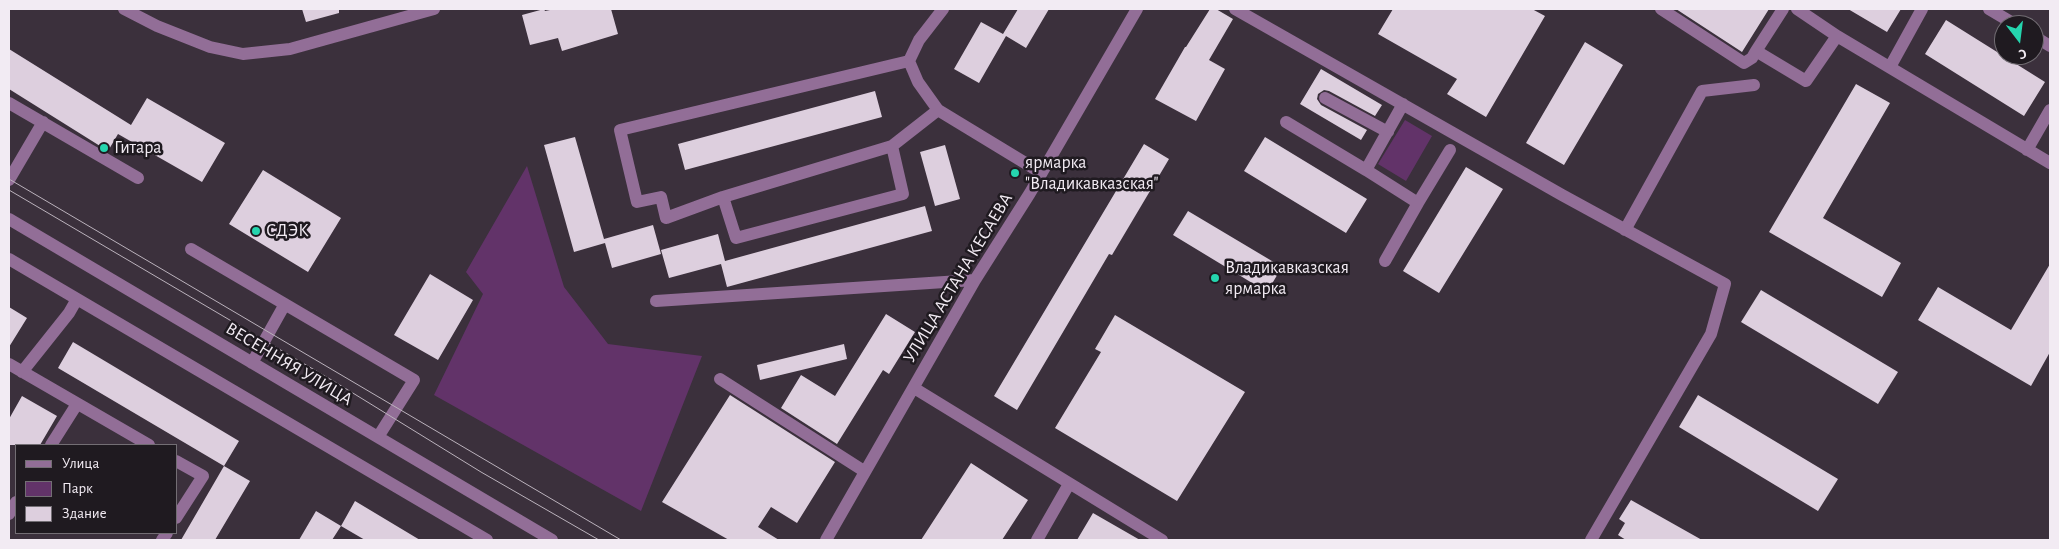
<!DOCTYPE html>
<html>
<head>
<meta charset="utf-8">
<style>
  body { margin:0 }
  #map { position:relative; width:2059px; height:549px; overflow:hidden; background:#3b303c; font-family:"Alegreya Sans",sans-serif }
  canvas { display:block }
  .frame { position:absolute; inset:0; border:10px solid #f2ebf3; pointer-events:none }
  .legend { position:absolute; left:15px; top:444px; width:162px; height:90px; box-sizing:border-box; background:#1f1a20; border:1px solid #736e74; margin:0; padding:6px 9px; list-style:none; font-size:15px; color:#f2ebf3 }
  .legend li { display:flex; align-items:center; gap:10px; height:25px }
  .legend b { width:25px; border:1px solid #736e74 }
  .north { position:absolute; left:1994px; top:15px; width:50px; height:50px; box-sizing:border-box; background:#1f1a20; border:1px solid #736e74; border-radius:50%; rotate:165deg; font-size:14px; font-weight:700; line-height:20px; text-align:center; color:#f2ebf3 }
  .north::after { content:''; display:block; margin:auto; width:18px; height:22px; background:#25d5ae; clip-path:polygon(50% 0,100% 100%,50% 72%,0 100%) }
</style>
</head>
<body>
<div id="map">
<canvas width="2059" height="549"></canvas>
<div class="frame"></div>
<ul class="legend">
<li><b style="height:6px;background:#926e97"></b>Улица</li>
<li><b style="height:14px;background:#623369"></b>Парк</li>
<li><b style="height:14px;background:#ddcfde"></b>Здание</li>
</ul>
<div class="north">С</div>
</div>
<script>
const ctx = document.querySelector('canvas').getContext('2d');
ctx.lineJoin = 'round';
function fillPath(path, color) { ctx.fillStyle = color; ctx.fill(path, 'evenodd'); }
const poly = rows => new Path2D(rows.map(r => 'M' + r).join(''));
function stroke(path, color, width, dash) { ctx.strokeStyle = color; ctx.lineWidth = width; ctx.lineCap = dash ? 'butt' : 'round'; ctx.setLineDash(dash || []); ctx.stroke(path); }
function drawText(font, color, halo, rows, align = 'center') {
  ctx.font = font + ' "Alegreya Sans",sans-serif'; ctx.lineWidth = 5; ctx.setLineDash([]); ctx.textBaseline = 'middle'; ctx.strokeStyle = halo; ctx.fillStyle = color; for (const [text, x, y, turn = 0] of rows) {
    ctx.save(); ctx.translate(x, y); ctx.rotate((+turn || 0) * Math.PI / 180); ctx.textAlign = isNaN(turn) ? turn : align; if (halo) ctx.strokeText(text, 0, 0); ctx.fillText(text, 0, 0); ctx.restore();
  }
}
const green = poly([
  [1405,120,1432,136,1406,181,1378,164],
  [527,166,564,287,608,344,702,356,641,511,434,395,483,294,466,272]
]);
const building = poly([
  [302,9,339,9,339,13,306,22],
  [544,9,545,11,555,9,611,9,618,34,562,51,558,38,530,45,522,15],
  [1018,9,1049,9,1026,48,1006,36,979,83,954,69,981,22,1003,34],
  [1210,9,1216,9,1233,19,1209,60,1225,69,1196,121,1155,99,1185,47,1186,47],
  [1393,9,1532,9,1545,16,1486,117,1447,94,1457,79,1378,34],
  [1676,9,1769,9,1742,52],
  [1848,9,1901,9,1887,32],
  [1946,20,2045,82,2024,116,1925,54],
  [1585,42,1623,65,1564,165,1526,143],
  [9,49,131,125,147,98,225,143,202,182,118,134,108,151,9,89],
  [1321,69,1382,105,1375,116,1329,91,1324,90,1318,94,1317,99,1321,105,1367,130,1361,140,1300,104],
  [1856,84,1890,103,1823,218,1901,263,1882,297,1769,232],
  [875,91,882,117,685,170,678,144],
  [575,137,604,239,653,225,661,254,612,268,605,243,574,252,544,145],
  [1265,137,1367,199,1346,233,1244,171],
  [1144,144,1169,159,1112,255,1109,254,1017,410,994,396],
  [945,145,960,199,935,206,920,152],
  [1466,167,1503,189,1439,293,1403,271],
  [263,170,341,218,308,272,229,224],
  [925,206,932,231,727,287,721,264,669,278,661,250,718,234,725,261],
  [1188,211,1282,267,1267,292,1173,235],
  [2050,264,2050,352,2031,386,1918,320,1938,287,2011,330],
  [430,274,473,300,438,360,394,335],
  [1761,290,1898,372,1878,404,1741,322],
  [9,307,27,318,9,347],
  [886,314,915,332,889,374,883,370,837,444,781,408,801,375,835,396],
  [1115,315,1245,392,1177,501,1055,428,1101,352,1095,349],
  [73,342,239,441,224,466,58,368],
  [844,344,847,359,760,380,757,365],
  [730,395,835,462,797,523,771,507,758,527,779,540,729,540,662,502],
  [1698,395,1838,479,1818,511,1679,427],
  [22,396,57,416,40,445,9,445,9,419],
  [971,463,1028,500,1002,540,921,540],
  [224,466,250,481,215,540,181,540],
  [1631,500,1702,540,1626,540,1618,535,1625,523,1619,519],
  [355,501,420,540,365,540,341,526],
  [316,511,341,526,332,540,299,540],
  [1093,513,1140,540,1077,540]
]);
const minor = poly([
  [124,9,157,26,210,47,243,54,290,49,434,9],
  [943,9,919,40,909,61,918,82,938,110,1040,172],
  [1235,9,1562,195,1725,284,1711,334,1591,540],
  [1661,9,1744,63,1752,58,1756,51],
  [1783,9,1756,51,1806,81,1837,36,2050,163],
  [1797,9,1837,36],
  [1989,9,2016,25],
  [2034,36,2050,46],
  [909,61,620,130,637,202,661,197,666,218,723,197,736,238,903,194,892,146,938,110],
  [1890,67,1922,9],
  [1325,98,1388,132],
  [9,103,138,178],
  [1403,104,1366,170,1418,203,1450,150],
  [1286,122,1366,170],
  [2027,150,2050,110],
  [9,180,43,122],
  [723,197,892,146],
  [9,219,552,540],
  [1625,230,1702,91,1754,85],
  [191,249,414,380,378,437],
  [9,259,487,540],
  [1385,261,1418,203],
  [656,301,975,280],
  [252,363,285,304],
  [9,364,149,445],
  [22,372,69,313,77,299],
  [720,379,864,471],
  [914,388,1162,540],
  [51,445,77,404],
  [176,461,203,476,176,518],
  [9,514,16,502],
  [162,540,167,533],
  [826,540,975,280,1030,193,1137,9],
  [1037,540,1069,484]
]);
const tram = poly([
  [9,179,621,540],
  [9,190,335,382,481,472,599,540]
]);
const markers = [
  [104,148,5,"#25d5ae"],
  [1015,173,5,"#25d5ae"],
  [256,231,5,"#25d5ae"],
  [1215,278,5,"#25d5ae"]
];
const poiNames = [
  ["Гитара",114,148],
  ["ярмарка",1025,163],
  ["\"Владикавказская\"",1025,184],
  ["СДЭК",266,231],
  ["Владикавказская",1225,268],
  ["ярмарка",1225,289]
];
const streetNames = [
  ["УЛИЦА АСТАНА КЕСАЕВА",958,278,-59],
  ["ВЕСЕННЯЯ УЛИЦА",289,364,31]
];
fillPath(green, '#623369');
fillPath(building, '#ddcfde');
stroke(minor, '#926e97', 12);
stroke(tram, '#bbb2bc', 1);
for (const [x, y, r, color] of markers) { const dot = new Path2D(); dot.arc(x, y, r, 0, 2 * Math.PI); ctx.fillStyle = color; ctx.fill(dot); stroke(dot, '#1f1a20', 2); }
drawText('18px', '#f2ebf3', '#1f1a20', poiNames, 'left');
drawText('18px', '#f2ebf3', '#1f1a20', streetNames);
</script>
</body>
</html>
